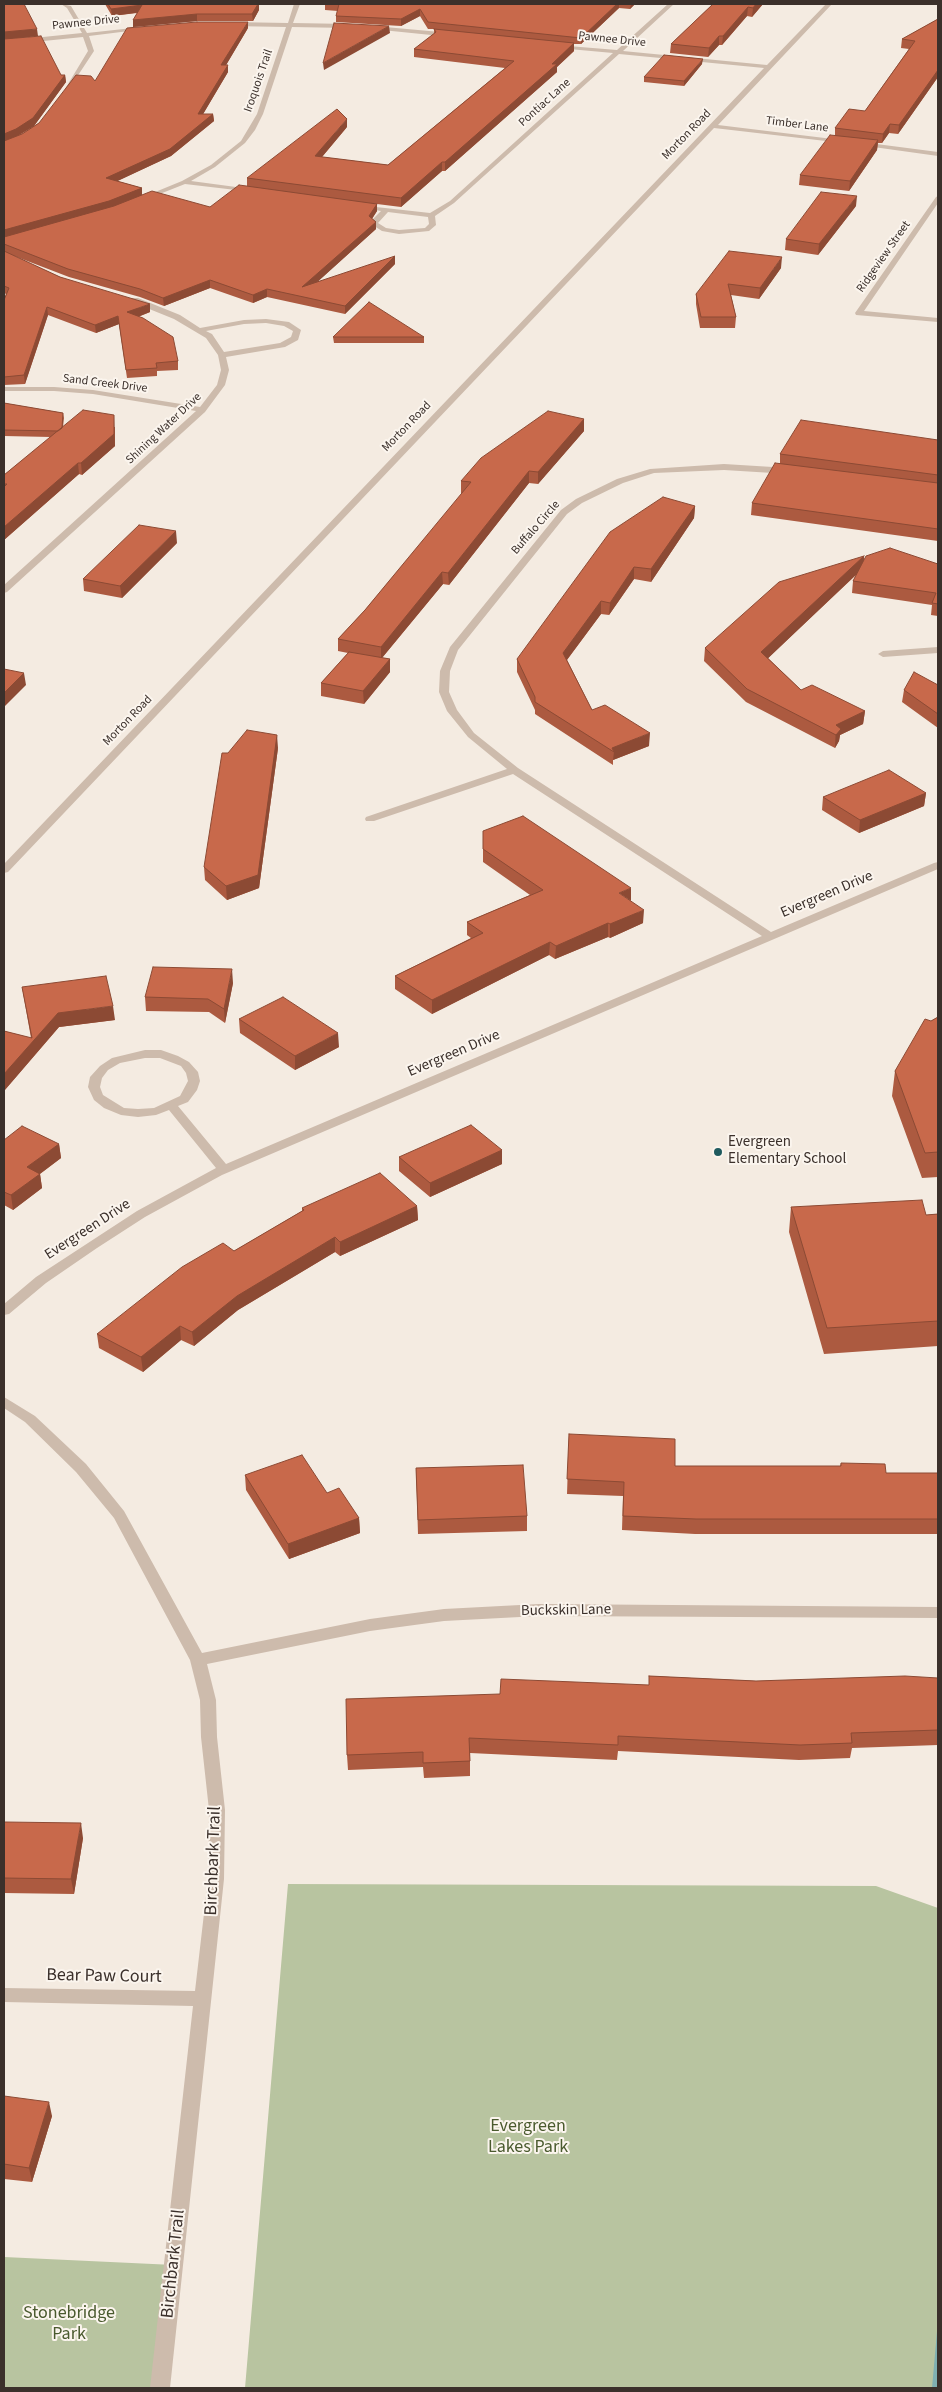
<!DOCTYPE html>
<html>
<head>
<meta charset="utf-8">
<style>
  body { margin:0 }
  #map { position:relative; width:942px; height:2392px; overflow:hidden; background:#f4ebe1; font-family:"Source Sans 3",sans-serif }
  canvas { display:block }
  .frame { position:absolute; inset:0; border:5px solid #3b302b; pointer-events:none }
</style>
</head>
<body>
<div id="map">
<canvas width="942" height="2392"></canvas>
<div class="frame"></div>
</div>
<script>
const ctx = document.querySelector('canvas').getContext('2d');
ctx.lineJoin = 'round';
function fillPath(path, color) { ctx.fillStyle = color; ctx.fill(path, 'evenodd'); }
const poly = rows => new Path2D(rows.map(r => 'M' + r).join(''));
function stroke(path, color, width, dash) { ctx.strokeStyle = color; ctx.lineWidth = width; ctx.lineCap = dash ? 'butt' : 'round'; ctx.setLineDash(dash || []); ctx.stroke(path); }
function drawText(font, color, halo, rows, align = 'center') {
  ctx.font = font + ' "Source Sans 3",sans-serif'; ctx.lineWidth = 4; ctx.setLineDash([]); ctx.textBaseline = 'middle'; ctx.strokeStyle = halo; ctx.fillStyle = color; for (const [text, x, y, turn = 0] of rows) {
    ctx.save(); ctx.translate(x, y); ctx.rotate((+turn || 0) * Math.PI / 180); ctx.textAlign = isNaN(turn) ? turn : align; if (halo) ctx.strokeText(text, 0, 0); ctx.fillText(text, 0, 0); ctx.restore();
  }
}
const green = poly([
  [288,1884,876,1886,938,1908,938,2388,245,2388],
  [4,2257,174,2265,160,2388,4,2388]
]);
const water = poly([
  [938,2320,938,2388,932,2388]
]);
const minor = poly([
  [61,4,71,6,87,33,142,27,145,29,89,36,94,51,69,89,65,89,88,51,83,37,4,45,4,41,82,33,67,8,61,4],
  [294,4,300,4,293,23,349,24,352,26,349,28,292,27,263,114,255,130,245,143,215,167,191,181,251,189,253,190,253,192,185,184,147,199,143,199,143,197,182,181,211,165,241,141,257,114,286,27,231,26,228,24,231,22,288,23,294,4],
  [668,4,674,4,623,51,767,65,826,4,832,4,718,125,841,140,843,141,843,143,714,128,8,872,4,873,4,864,764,68,619,54,454,203,435,216,436,225,429,231,399,234,382,231,371,224,373,219,381,211,358,207,358,205,430,213,450,201,613,53,558,48,556,45,617,50,668,4],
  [388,212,428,217,429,224,425,228,399,230,386,228,378,223,388,212],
  [374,26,451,33,454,35,451,37,372,29,374,26],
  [861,142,938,152,938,156,859,145,859,143,861,142],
  [938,196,938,203,864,311,938,318,938,322,856,315,855,313,936,197,938,196],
  [132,298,138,298,180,315,200,328,244,320,266,319,289,322,301,330,298,340,285,347,226,357,229,370,225,385,205,412,7,592,4,593,4,585,196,411,93,394,54,391,4,391,4,387,54,387,93,390,200,407,217,385,221,370,218,355,206,338,174,319,132,302,132,298],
  [266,323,284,326,293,331,291,337,280,343,224,352,212,334,206,331,244,324,266,323],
  [724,464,789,468,793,471,789,474,724,470,654,473,623,483,582,503,567,514,458,650,450,671,449,692,457,710,474,733,518,768,771,932,934,863,938,862,938,869,222,1175,145,1217,97,1248,46,1283,9,1314,4,1315,4,1304,36,1277,137,1211,216,1168,169,1110,156,1115,138,1117,121,1115,104,1108,94,1100,88,1087,90,1077,100,1066,112,1058,145,1050,161,1050,178,1056,189,1062,198,1072,200,1081,197,1090,188,1102,178,1106,226,1164,762,936,513,774,374,821,366,821,365,819,366,817,507,769,468,737,447,711,439,692,440,671,450,647,561,510,576,499,617,479,650,469,724,464],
  [145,1058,160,1058,181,1066,186,1073,188,1081,180,1096,154,1108,138,1109,124,1108,103,1095,100,1087,102,1078,108,1070,120,1063,145,1058],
  [938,647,938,653,883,657,878,654,883,651,938,647],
  [4,1397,35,1416,86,1464,124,1511,202,1653,370,1619,444,1609,539,1604,938,1607,938,1618,539,1616,444,1621,370,1631,207,1664,216,1700,217,1737,225,1810,224,1879,170,2388,150,2388,193,2006,4,2002,4,1988,195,1991,208,1879,209,1810,201,1737,200,1700,190,1660,114,1518,76,1472,25,1422,4,1408,4,1397]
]);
const wall = poly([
  [4,4,38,36,4,39,61,75,65,75,66,82,34,126,18,136,22,134,39,123,95,81,248,28,226,65,228,72,203,114,213,114,214,121,171,156,117,181,142,188,142,195,210,207,247,187,247,178,347,127,322,157,388,165,505,68,414,57,414,49,434,34,434,29,428,29,420,16,401,26,336,22,336,16,338,11,325,10,325,4,635,4,630,9,619,8,581,44,574,44,574,51,557,67,557,72,445,171,442,171,401,207,377,204,377,211,372,219,376,222,376,229,317,282,395,264,345,314,267,297,253,303,210,288,164,306,140,297,69,277,9,254,60,277,150,312,138,317,178,361,178,370,157,371,157,376,127,378,119,324,96,333,48,315,25,384,4,385,4,300,6,294,4,293],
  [105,4,259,4,259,10,253,21,197,21,133,27,133,20,137,13,112,16],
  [713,4,763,4,752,17,747,16,722,45,719,45,708,57,670,53,671,44],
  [938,19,938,77,898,134,889,133,882,143,878,143,877,150,849,191,799,185,800,175,835,135,835,128,865,111,909,49,901,48,902,39],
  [702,64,684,86,644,82,644,77],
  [856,206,818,255,785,250,786,239],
  [781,268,759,299,731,295,736,317,735,328,700,328,696,304,696,294],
  [333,337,424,337,424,343,334,343],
  [4,403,63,413,64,418,63,427,115,427,115,446,82,475,79,474,4,540,4,475,51,437,4,436],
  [584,419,584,431,538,484,529,483,449,585,443,584,382,658,390,659,390,672,364,704,321,696,321,683,348,653,338,651,338,639,365,610,463,493,461,493,461,481],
  [938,440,938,541,751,515,752,503,780,464,780,454],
  [695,506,694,518,651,582,634,579,609,615,601,614,567,660,592,710,649,746,613,760,613,765,535,714,535,710,517,672,517,659],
  [177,543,122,598,84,591,83,579],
  [864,556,864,560,938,564,938,616,931,615,932,605,852,593,853,581,856,575,768,658,801,690,865,711,863,724,840,735,839,741,835,748,746,702,704,661,705,648],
  [938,685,938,728,902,702,904,690],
  [278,748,259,888,227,900,205,880,204,867],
  [926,793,924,806,859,833,822,810,823,797],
  [483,831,631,901,643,923,610,938,608,937,555,959,549,955,432,1014,395,989,395,976,471,938,467,935,467,922,530,895,483,862],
  [233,983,225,1023,209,1012,146,1011,145,997],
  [22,987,115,1020,59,1027,4,1091,4,1031,31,1038],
  [938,1017,938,1177,922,1178,892,1096,895,1071,931,1021],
  [239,1019,339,1047,295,1070,240,1033],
  [4,1140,59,1144,61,1158,40,1174,42,1188,13,1210,4,1205],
  [502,1150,502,1164,430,1197,399,1171,399,1157],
  [417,1206,418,1220,340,1256,335,1252,238,1310,194,1346,181,1340,143,1372,99,1348,97,1334,234,1251,302,1211,302,1208],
  [791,1207,926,1215,938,1214,938,1346,824,1354,789,1232],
  [569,1434,675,1466,840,1466,841,1463,886,1473,938,1473,938,1534,695,1534,622,1530,623,1496,567,1494],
  [416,1468,527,1516,527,1531,418,1534],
  [245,1475,327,1493,359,1518,360,1533,289,1559,246,1490],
  [649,1676,756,1681,938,1678,938,1745,852,1748,850,1758,799,1760,618,1751,617,1760,470,1753,470,1776,424,1778,423,1767,348,1770,347,1755,500,1694,649,1685],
  [4,1822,83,1838,74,1894,4,1893],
  [4,2096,52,2116,32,2182,4,2179]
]);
const shadedWall = poly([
  [258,4,259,4,259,10,253,21,252,14],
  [617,4,619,4,619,8,581,44,581,38],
  [631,4,635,4,630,9],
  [756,4,763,4,752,17,753,8],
  [142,5,142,12,112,16,111,9],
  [748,7,747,16,722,45,723,36],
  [420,9,420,16,401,26,401,19],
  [197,14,197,21,133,27,133,20],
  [248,22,248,28,222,72,221,65],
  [389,26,390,33,324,70,323,63],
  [37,29,38,36,4,40,4,32],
  [719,36,719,45,708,57,709,48],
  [574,43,574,51,557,67,557,72,445,171,445,162],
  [703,59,702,64,684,86,684,81],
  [228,65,228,72,199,121,198,114],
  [938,70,938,77,898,134,899,125],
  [65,75,66,82,34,126,17,136,4,141,4,134],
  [213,114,214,121,171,156,107,186,106,178],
  [347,119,347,127,316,164,315,156],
  [890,124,889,133,882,143,883,134],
  [878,140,877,150,849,191,850,181],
  [442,162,442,171,401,207,401,198],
  [142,188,142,196,109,208,4,238,4,230],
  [857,196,856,206,818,255,819,244],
  [377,204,377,211,369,223,369,216],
  [376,222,376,229,303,295,302,287],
  [395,256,395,264,345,314,345,306],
  [782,257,781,268,759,299,760,288],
  [210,280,210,288,164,306,163,298],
  [267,289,267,297,253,303,253,295],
  [150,304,150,312,127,321,127,312],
  [47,307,48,315,25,384,24,375],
  [118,316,119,324,96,333,95,325],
  [114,415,115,446,82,475,81,463],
  [584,419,584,431,538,484,538,472],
  [78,463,79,474,4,540,4,527],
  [529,471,529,483,449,585,448,573],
  [695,506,694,518,651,582,651,569],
  [176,531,177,543,122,598,120,586],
  [864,556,863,568,761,665,761,652],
  [634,567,634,579,609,615,610,603],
  [442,572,443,584,381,659,381,647],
  [601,601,601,614,563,665,563,653],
  [390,659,390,672,364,704,363,691],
  [24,673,26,685,4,707,4,693],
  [865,711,863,724,840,735,839,741,835,748,836,725],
  [650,733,649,746,613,760,614,752,612,748],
  [277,735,278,748,259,888,227,900,226,886],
  [926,793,924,806,859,833,860,820],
  [631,888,631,901,619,893],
  [644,910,643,923,610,938,610,924],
  [608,923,608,937,555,959,556,946],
  [550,942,549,955,432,1014,432,1000],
  [232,969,233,983,225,1023,224,1009],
  [113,1006,115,1020,59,1027,4,1091,4,1074,58,1013],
  [338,1033,339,1047,295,1070,295,1056],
  [59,1144,61,1158,29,1182,27,1167],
  [502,1150,502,1164,430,1197,430,1183],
  [40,1174,42,1188,13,1210,11,1195],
  [417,1206,418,1220,340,1256,340,1242],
  [335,1237,335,1252,238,1310,194,1346,192,1332,237,1296],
  [180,1326,181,1340,143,1372,141,1357],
  [359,1518,360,1533,289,1559,288,1544],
  [81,1823,83,1838,74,1894,71,1879],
  [49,2102,52,2116,32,2182,29,2168]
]);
const building = poly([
  [4,4,24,4,37,29,4,32,4,4],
  [108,4,258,4,252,14,197,14,133,20,142,5,111,9,108,4],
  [334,4,617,4,581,38,428,22,420,9,401,19,336,16,339,4,334,4],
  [713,4,756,4,753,8,748,7,723,36,719,36,709,48,671,44,713,4],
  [938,19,938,70,899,125,890,124,883,134,835,128,849,109,865,111,915,41,902,39,938,19],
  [197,22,248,22,221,65,228,65,198,114,213,114,170,149,106,178,142,188,109,201,4,230,4,141,22,134,39,123,76,75,91,76,95,81,127,28,197,22],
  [334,23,389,26,323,63,334,23],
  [434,29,574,43,552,64,557,64,445,162,442,162,401,198,247,178,337,109,347,119,315,156,388,165,514,61,414,49,436,32,434,29],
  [41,36,61,75,65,75,33,118,16,129,4,134,4,39,41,36],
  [664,55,703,59,684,81,644,77,664,55],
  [830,135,878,140,850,181,800,175,830,135],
  [239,185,377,204,369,216,376,222,302,287,395,256,345,306,267,289,253,295,210,280,163,298,140,289,68,269,4,244,4,237,114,206,152,191,210,207,239,185],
  [821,192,857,196,819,244,786,239,821,192],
  [4,251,60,277,150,304,127,312,143,318,173,337,178,361,156,363,157,368,126,370,118,316,95,325,47,307,24,375,4,377,4,300,9,288,4,286,4,251],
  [729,251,782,257,760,288,728,284,736,317,701,317,696,294,729,251],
  [369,302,424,337,333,337,369,302],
  [4,403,63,413,62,428,58,431,4,430,4,403],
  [83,410,114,415,114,434,81,463,78,463,4,527,4,487,7,484,4,484,4,475,83,410],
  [548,411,584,419,538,472,529,471,448,573,442,572,381,647,338,639,365,610,471,482,461,481,481,458,548,411],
  [801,420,938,440,938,475,780,454,801,420],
  [775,463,938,483,938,529,752,503,775,463],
  [663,497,695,506,651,569,634,567,610,603,601,601,563,653,592,710,605,705,650,733,612,748,614,752,535,702,535,697,517,659,610,532,663,497],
  [139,525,176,531,120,586,83,579,139,525],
  [890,548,938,564,938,604,932,603,936,593,853,581,866,556,890,548],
  [864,556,761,652,801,690,812,685,865,711,836,725,841,729,836,735,747,689,705,648,779,582,864,556],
  [349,652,390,659,363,691,321,683,349,652],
  [4,669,24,673,4,693,4,669],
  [914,672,938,685,938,714,904,690,914,672],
  [247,730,277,735,258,875,226,886,204,867,222,753,228,753,247,730],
  [889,770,926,793,860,820,823,797,889,770],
  [523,816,631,888,619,893,644,910,610,924,608,923,556,946,550,942,432,1000,395,976,483,933,467,922,543,890,483,849,483,831,523,816],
  [153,967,232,969,224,1009,208,999,145,997,153,967],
  [106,976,113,1006,58,1013,4,1074,4,1031,32,1038,22,987,106,976],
  [283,997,338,1033,295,1056,239,1019,283,997],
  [938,1017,938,1152,925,1153,895,1071,925,1019,931,1021,938,1017],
  [471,1125,502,1150,430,1183,399,1157,471,1125],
  [22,1126,59,1144,27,1167,40,1174,11,1195,4,1192,4,1140,22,1126],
  [380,1173,417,1206,340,1242,335,1237,237,1296,192,1332,180,1326,141,1357,97,1334,182,1267,223,1243,234,1251,304,1210,302,1208,380,1173],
  [922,1200,926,1215,938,1214,938,1321,827,1328,791,1207,922,1200],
  [569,1434,675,1439,675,1466,841,1466,841,1463,885,1464,886,1473,938,1473,938,1519,696,1519,623,1516,624,1482,567,1479,569,1434],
  [302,1455,327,1493,339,1488,359,1518,288,1544,245,1475,302,1455],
  [523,1465,527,1516,418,1520,416,1468,523,1465],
  [649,1676,756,1681,905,1676,938,1678,938,1730,851,1733,852,1743,800,1745,618,1736,618,1745,469,1738,470,1761,423,1763,423,1752,347,1755,346,1699,500,1694,501,1679,649,1685,649,1676],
  [4,1822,81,1823,71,1879,4,1878,4,1822],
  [4,2096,49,2102,29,2168,4,2164,4,2096]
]);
const markers = [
  [718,1152,5,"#1f5a5e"]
];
const farStreetnames = [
  ["Pawnee Drive",86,23,-6],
  ["Pawnee Drive",612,40,6],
  ["Iroquois Trail",259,81,-71],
  ["Pontiac Lane",545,103,-42],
  ["Timber Lane",797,125,7],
  ["Morton Road",687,135,-46],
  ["Ridgeview Street",884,257,-55],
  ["Sand Creek Drive",105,384,7],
  ["Morton Road",407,427,-46],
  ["Shining Water Drive",164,429,-43],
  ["Buffalo Circle",536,528,-49],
  ["Morton Road",128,721,-46]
];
const streetNames = [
  ["Evergreen Drive",827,895,-23],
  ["Evergreen Drive",454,1054,-23],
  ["Evergreen Drive",88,1230,-33],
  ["Buckskin Lane",566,1611,-1]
];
const poiNames = [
  ["Evergreen",728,1143],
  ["Elementary School",728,1160]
];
const nearStreetnames = [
  ["Birchbark Trail",214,1861,-88],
  ["Bear Paw Court",104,1977,1],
  ["Birchbark Trail",174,2264,-84]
];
const nearParknames = [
  ["Evergreen",528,2127],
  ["Lakes Park",528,2148],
  ["Stonebridge",69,2314],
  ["Park",69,2335]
];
fillPath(green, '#b8c4a0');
fillPath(water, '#7fb0b2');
fillPath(minor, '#cdbbac');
fillPath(wall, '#ac5a40');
fillPath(shadedWall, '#8c4a34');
fillPath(building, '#c8694b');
stroke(building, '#8c4a34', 1);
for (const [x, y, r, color] of markers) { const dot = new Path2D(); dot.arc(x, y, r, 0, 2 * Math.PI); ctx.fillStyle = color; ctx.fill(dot); stroke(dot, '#fbf5ee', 2); }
drawText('12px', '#3b302b', '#fbf5ee', farStreetnames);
drawText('15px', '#3b302b', '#fbf5ee', streetNames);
drawText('15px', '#3b302b', '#fbf5ee', poiNames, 'left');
drawText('18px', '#3b302b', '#fbf5ee', nearStreetnames);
drawText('18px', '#4a5a2e', '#fbf5ee', nearParknames);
</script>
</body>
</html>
